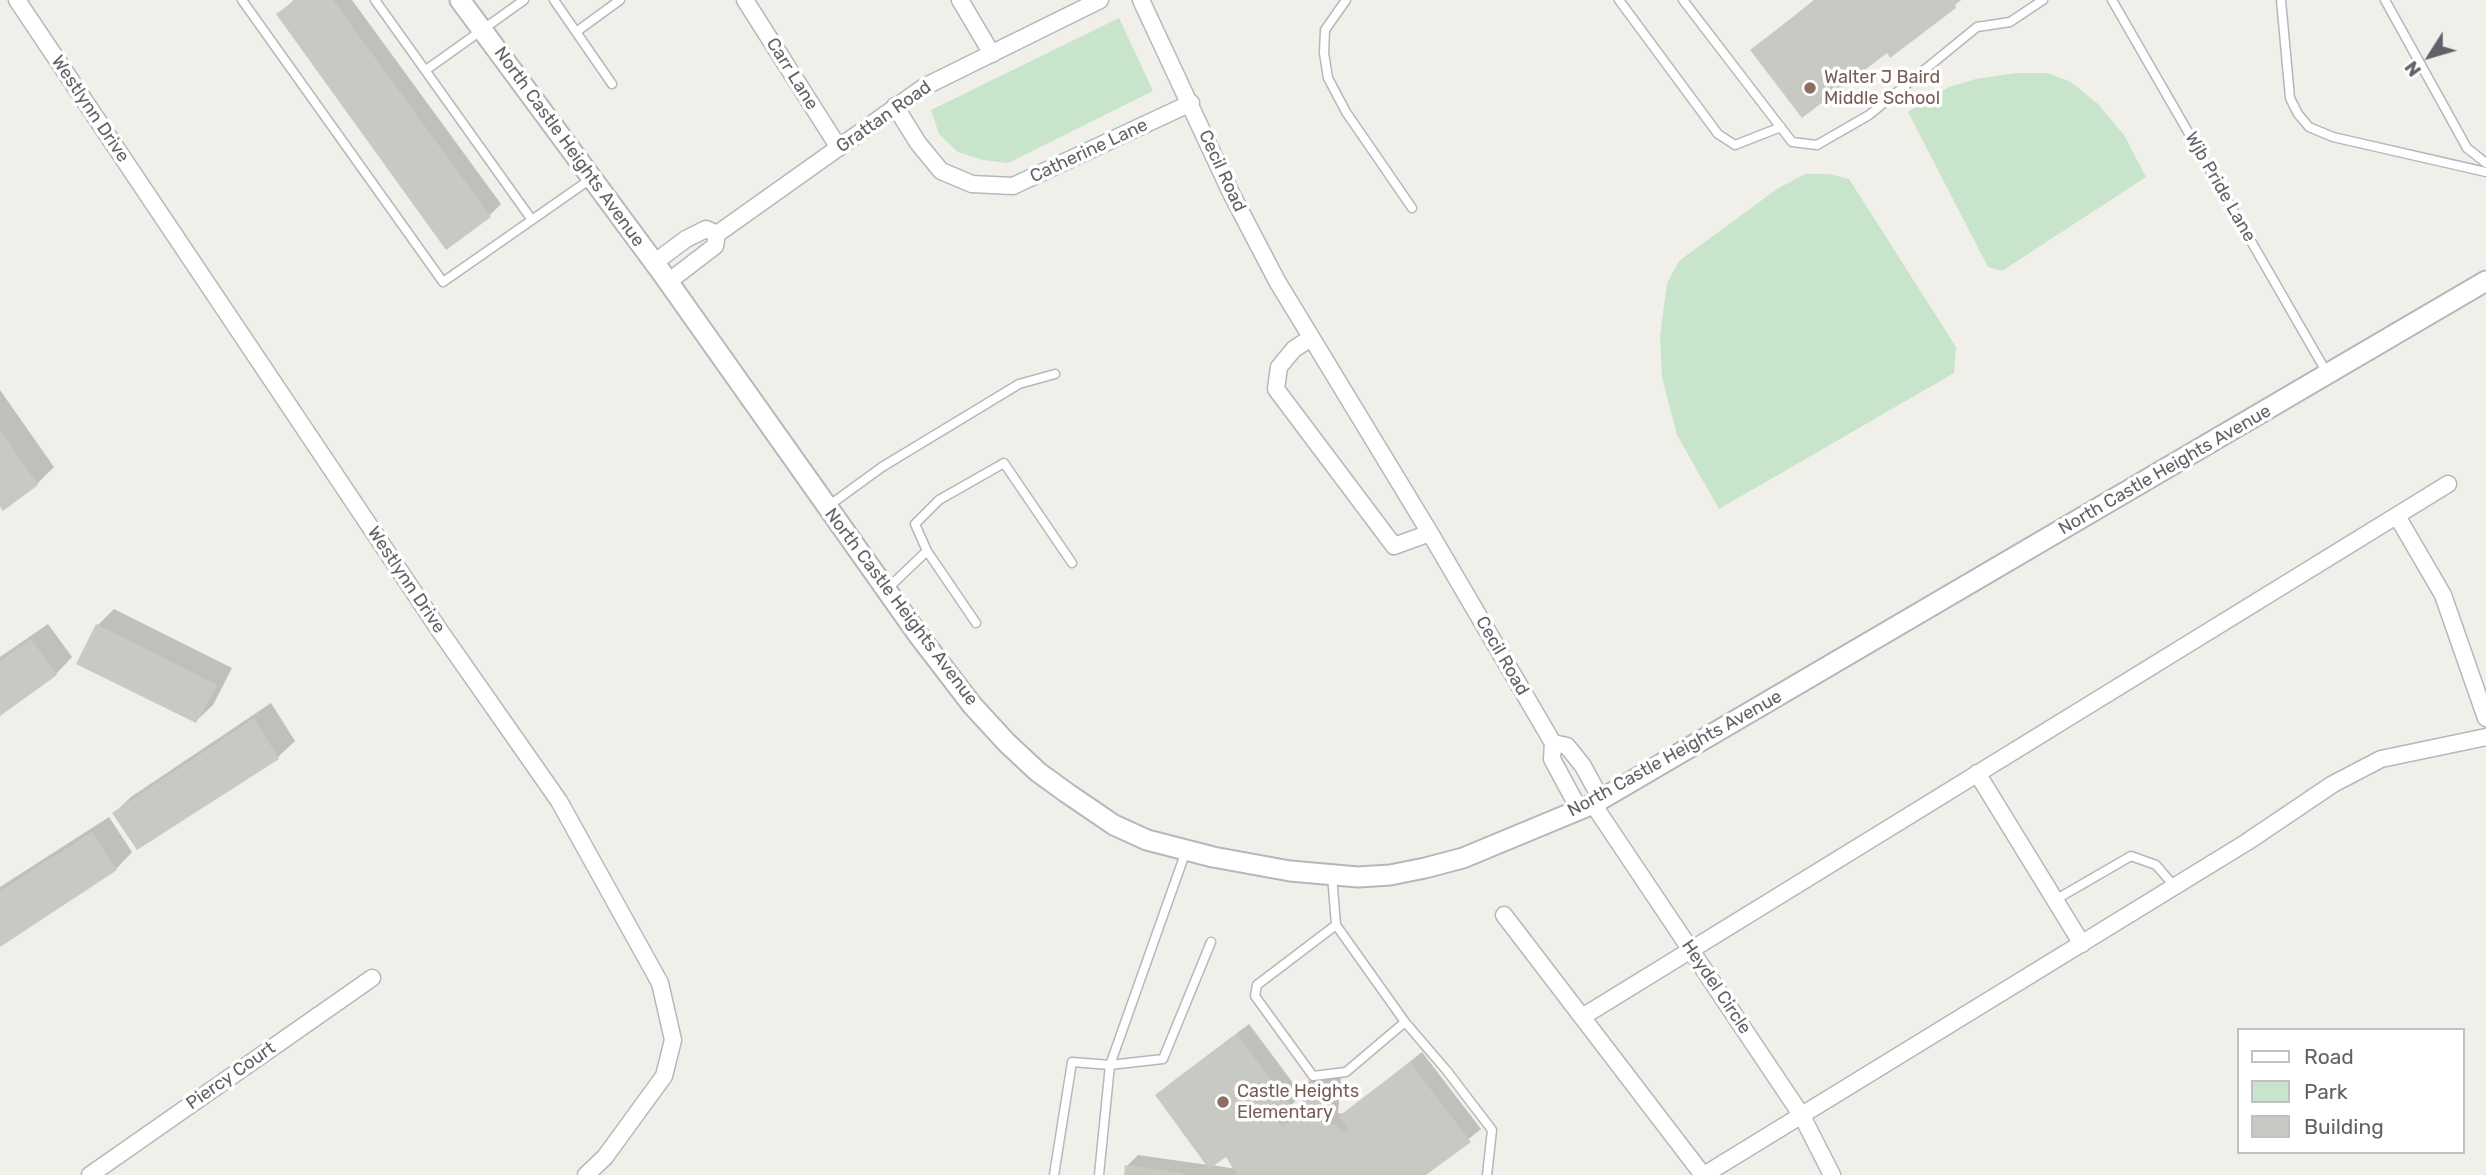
<!DOCTYPE html>
<html>
<head>
<meta charset="utf-8">
<style>
  body { margin:0 }
  #map { position:relative; width:2486px; height:1175px; overflow:hidden; background:#f0efe9; font-family:Rubik,sans-serif }
  canvas { display:block }
  .legend { position:absolute; left:2237px; top:1028px; width:228px; height:126px; box-sizing:border-box; background:#fff; border:2px solid #bfc0c2; margin:0; padding:9px 12px; list-style:none; font-size:21px; color:#606267 }
  .legend li { display:flex; align-items:center; gap:14px; height:35px }
  .legend b { width:35px; border:2px solid #bfc0c2 }
  .north { position:absolute; left:2395px; top:21px; width:70px; height:70px; -webkit-text-stroke:5px #fff; paint-order:stroke; rotate:233deg; font-size:19px; font-weight:700; line-height:28px; text-align:center; color:#606267 }
  .north::after { content:''; display:block; margin:auto; width:24px; height:32px; background:#606267; clip-path:polygon(50% 0,100% 100%,50% 72%,0 100%) }
</style>
</head>
<body>
<div id="map">
<canvas width="2486" height="1175"></canvas>
<ul class="legend">
<li><b style="height:9px;background:#fff"></b>Road</li>
<li><b style="height:19px;background:#c8e5cc"></b>Park</li>
<li><b style="height:19px;background:#c9c9c3"></b>Building</li>
</ul>
<div class="north">N</div>
</div>
<script>
const ctx = document.querySelector('canvas').getContext('2d');
ctx.lineJoin = 'round';
function fillPath(path, color) { ctx.fillStyle = color; ctx.fill(path, 'evenodd'); }
const poly = rows => new Path2D(rows.map(r => 'M' + r).join(''));
function stroke(path, color, width, dash) { ctx.strokeStyle = color; ctx.lineWidth = width; ctx.lineCap = dash ? 'butt' : 'round'; ctx.setLineDash(dash || []); ctx.stroke(path); }
function drawText(font, color, halo, rows, align = 'center') {
  ctx.font = font + ' Rubik,sans-serif'; ctx.lineWidth = 7; ctx.setLineDash([]); ctx.textBaseline = 'middle'; ctx.strokeStyle = halo; ctx.fillStyle = color; for (const [text, x, y, turn = 0] of rows) {
    ctx.save(); ctx.translate(x, y); ctx.rotate((+turn || 0) * Math.PI / 180); ctx.textAlign = isNaN(turn) ? turn : align; if (halo) ctx.strokeText(text, 0, 0); ctx.fillText(text, 0, 0); ctx.restore();
  }
}
const green = poly([
  [1119,18,1153,91,1008,163,983,160,958,152,939,134,931,110],
  [2016,73,2047,73,2071,82,2098,104,2124,135,2146,177,2002,271,1988,267,1908,112,1949,87,1976,79],
  [1805,174,1829,174,1849,179,1956,347,1954,373,1719,509,1677,435,1662,377,1660,336,1667,283,1679,261,1777,189]
]);
const shadow = poly([
  [294,0,352,0,501,204,490,215,446,248,278,14],
  [1814,0,1961,0,1887,50,1752,50],
  [0,390,54,467,37,484,3,508,0,504],
  [114,609,232,668,213,705,196,721,98,625],
  [48,624,72,657,56,674,0,714,0,657],
  [271,703,295,741,278,757,138,847,114,813,131,797],
  [109,817,132,852,116,869,0,945,0,887],
  [1249,1024,1302,1095,1287,1109,1294,1117,1303,1111,1305,1085,1317,1073,1341,1076,1338,1113,1344,1114,1422,1052,1481,1129,1424,1175,1126,1175,1127,1166,1138,1155,1208,1165,1157,1096,1168,1085],
  [1226,1154,1237,1169,1211,1165]
]);
const building = poly([
  [296,0,333,0,491,217,446,250,276,14],
  [1815,0,1961,0,1955,5,1956,8,1890,58,1887,53,1802,118,1750,50],
  [0,430,38,485,3,511,0,507],
  [96,624,217,685,196,723,76,664],
  [31,639,57,675,0,716,0,661],
  [254,718,279,759,137,850,112,813],
  [92,832,117,870,0,947,0,891],
  [1237,1034,1292,1108,1276,1119,1282,1127,1291,1120,1300,1121,1304,1084,1331,1087,1327,1124,1336,1125,1343,1133,1349,1129,1339,1116,1410,1062,1471,1142,1426,1175,1237,1175,1226,1157,1209,1169,1155,1095],
  [1125,1165,1183,1173,1183,1175,1124,1175]
]);
const service = poly([
  [242,0,443,282,592,178],
  [375,0,532,220],
  [554,0,612,84],
  [1346,0,1325,30,1324,53,1328,78,1346,112,1412,208],
  [1619,0,1718,134,1735,145,1781,127],
  [1683,0,1792,142,1817,145,1869,115,1977,27,2010,22,2043,0],
  [2112,0,2327,373],
  [2281,0,2290,98,2298,114,2309,127,2333,137,2486,172],
  [2385,0,2467,148,2486,163],
  [576,32,620,0],
  [426,70,524,0],
  [827,507,882,467,1019,384,1055,374],
  [927,551,976,623],
  [886,590,927,551,915,524,939,500,1004,463,1072,563],
  [1332,875,1336,925,1257,985,1255,996,1313,1076,1346,1072,1405,1022,1336,925],
  [2055,900,2131,856,2156,865,2175,887],
  [1405,1022,1447,1071,1492,1130,1487,1175],
  [1054,1175,1072,1062,1110,1065,1163,1059,1211,942],
  [1099,1175,1110,1065,1186,851]
]);
const minor = poly([
  [17,0,440,631,559,801,660,983,673,1040,664,1076,605,1157,586,1175],
  [745,0,839,148],
  [960,0,992,54],
  [1141,0,1231,193,1277,281,1430,533,1553,743],
  [895,106,918,143,941,171,972,184,1013,186,1191,103],
  [717,234,924,87,1100,0],
  [654,263,686,239,706,229,717,234],
  [668,282,715,246,717,234],
  [1311,338,1294,349,1279,367,1276,389,1394,546,1430,533],
  [2397,516,2443,595,2486,718],
  [1553,743,1567,746,1583,766,1601,799],
  [1553,743,1552,759,1579,809],
  [1977,773,2082,944],
  [1593,804,1802,1116,1832,1175],
  [1504,915,1703,1175],
  [1582,1017,2448,484],
  [90,1175,372,978],
  [1704,1175,2247,842,2333,784,2381,759,2486,737]
]);
const tertiary = poly([
  [460,0,662,273,919,636,972,705,1007,743,1038,772,1067,793,1114,825,1147,840,1213,857,1290,871,1358,877,1390,875,1425,868,1463,858,1593,804,2486,281]
]);
const markers = [
  [1810,88,7,"#8d6e63"],
  [1223,1102,7,"#8d6e63"]
];
const streetNames = [
  ["Carr Lane",792,74,58],
  ["Westlynn Drive",90,109,56],
  ["Grattan Road",884,117,-35],
  ["North Castle Heights Avenue",569,147,54],
  ["Catherine Lane",1089,151,-25],
  ["Cecil Road",1222,171,65],
  ["Wjb Pride Lane",2220,187,60],
  ["North Castle Heights Avenue",2165,470,-30],
  ["Westlynn Drive",406,580,56],
  ["North Castle Heights Avenue",901,607,53],
  ["Cecil Road",1502,656,60],
  ["North Castle Heights Avenue",1675,754,-29],
  ["Heydel Circle",1716,987,56],
  ["Piercy Court",231,1076,-35]
];
const educationNames = [
  ["Walter J Baird",1824,78],
  ["Middle School",1824,99],
  ["Castle Heights",1237,1092],
  ["Elementary",1237,1113]
];
fillPath(green, '#c8e5cc');
fillPath(shadow, '#0003');
fillPath(building, '#c9c9c3');
stroke(service, '#b5b7bb', 11);
stroke(minor, '#b5b7bb', 19);
stroke(tertiary, '#b5b7bb', 23);
stroke(service, '#fff', 8);
stroke(minor, '#fff', 16);
stroke(tertiary, '#fff', 19);
for (const [x, y, r, color] of markers) { const dot = new Path2D(); dot.arc(x, y, r, 0, 2 * Math.PI); ctx.fillStyle = color; ctx.fill(dot); stroke(dot, '#fff', 2.5); }
drawText('18px', '#606267', '#fff', streetNames);
drawText('18px', '#785e54', '#fff', educationNames, 'left');
</script>
</body>
</html>
